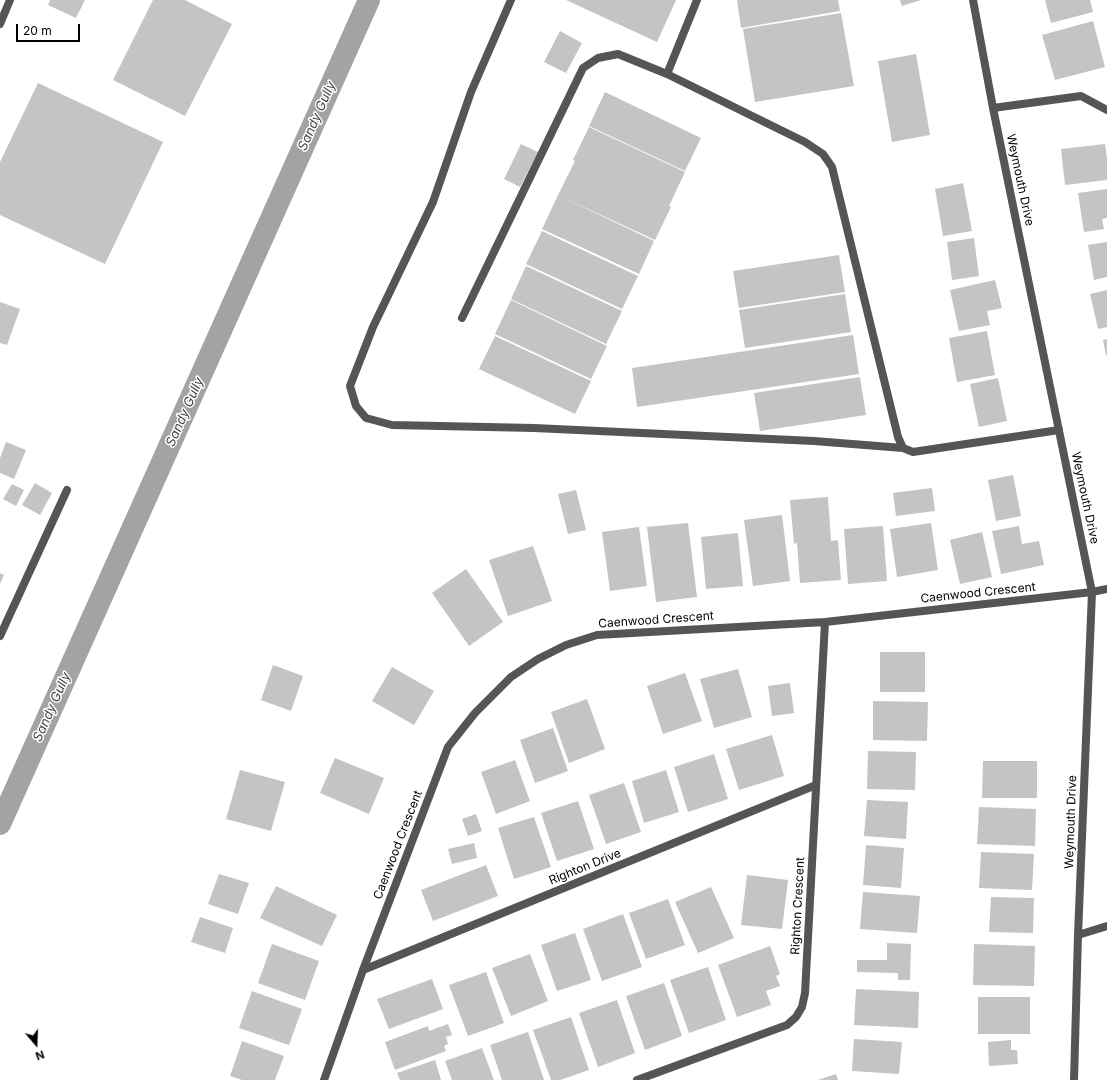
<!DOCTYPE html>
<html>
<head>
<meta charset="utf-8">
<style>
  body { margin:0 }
  #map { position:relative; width:1107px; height:1080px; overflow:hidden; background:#fff; font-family:Inter,sans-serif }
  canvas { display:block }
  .north { position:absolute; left:16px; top:1024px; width:40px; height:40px; -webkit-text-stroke:3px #fff; paint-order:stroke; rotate:161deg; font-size:11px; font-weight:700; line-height:16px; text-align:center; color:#000 }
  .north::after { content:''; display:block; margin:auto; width:14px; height:18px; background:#000; clip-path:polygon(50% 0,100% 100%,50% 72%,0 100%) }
  .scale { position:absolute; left:16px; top:24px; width:64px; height:18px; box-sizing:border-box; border:2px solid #000; border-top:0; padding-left:5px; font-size:12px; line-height:14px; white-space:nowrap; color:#000; -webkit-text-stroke:3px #fff; paint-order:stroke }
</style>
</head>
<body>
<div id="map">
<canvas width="1107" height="1080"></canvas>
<div class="north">N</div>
<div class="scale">20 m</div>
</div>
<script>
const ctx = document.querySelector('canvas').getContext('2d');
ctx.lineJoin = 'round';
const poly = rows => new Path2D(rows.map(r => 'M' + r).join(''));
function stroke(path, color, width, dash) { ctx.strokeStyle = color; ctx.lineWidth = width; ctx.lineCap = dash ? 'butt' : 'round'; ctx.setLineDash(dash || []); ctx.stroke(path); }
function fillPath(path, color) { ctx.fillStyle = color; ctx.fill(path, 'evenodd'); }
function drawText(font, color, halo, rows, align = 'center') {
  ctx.font = font + ' Inter,sans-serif'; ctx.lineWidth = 3; ctx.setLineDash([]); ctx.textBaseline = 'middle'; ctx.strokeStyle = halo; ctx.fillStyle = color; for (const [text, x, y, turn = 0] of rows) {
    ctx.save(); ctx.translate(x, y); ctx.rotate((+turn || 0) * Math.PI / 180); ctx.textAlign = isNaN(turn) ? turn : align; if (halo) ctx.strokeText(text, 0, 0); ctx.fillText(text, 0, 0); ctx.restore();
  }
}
const canal = poly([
  [0,824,369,0]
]);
const building = poly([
  [50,0,85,0,76,18,48,5],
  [153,0,185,0,232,24,185,116,113,80],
  [566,0,676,0,657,42],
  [737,0,838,0,840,11,741,28],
  [900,0,921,0,902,6],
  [1045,0,1090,0,1093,12,1051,23],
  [841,13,854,86,755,102,743,29],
  [1093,21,1105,67,1055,80,1042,35],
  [560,31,582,43,566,73,544,62],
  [916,54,930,135,892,142,878,61],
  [38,83,163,142,105,264,0,215,0,162],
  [605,92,701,138,685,171,589,126],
  [589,127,685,172,669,206,671,207,655,240,558,195,575,161,573,160],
  [521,144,538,152,520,187,504,179],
  [1105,144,1107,158,1107,180,1065,185,1061,149],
  [963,183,972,231,943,236,935,189],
  [1107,189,1107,218,1102,219,1104,229,1084,232,1078,193],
  [558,195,654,241,639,274,542,229],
  [542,231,638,276,622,309,526,264],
  [974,238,979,276,952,280,947,242],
  [1107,242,1107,277,1094,280,1088,245],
  [839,255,845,292,739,308,733,271],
  [526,266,622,311,606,344,511,299],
  [995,280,1002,308,987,311,990,325,959,331,950,290],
  [1107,290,1107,327,1098,329,1090,294],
  [845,294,851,332,745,348,739,310],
  [511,300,607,346,591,379,495,334],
  [0,302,20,309,7,345,0,343],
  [987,331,995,375,957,382,949,338],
  [853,335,859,374,637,407,632,368],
  [495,336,591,381,575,414,479,369],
  [1107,339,1107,355,1106,355,1103,340],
  [860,377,866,415,760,431,754,393],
  [998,378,1007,421,979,427,970,384],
  [6,442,26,450,14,479,0,473,0,458],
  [1013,475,1021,516,996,521,988,480],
  [35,483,52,493,40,515,22,505],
  [12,484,24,490,16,506,3,499],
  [932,488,935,511,896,516,893,493],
  [576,490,586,530,568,534,558,494],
  [828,497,831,541,838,540,841,580,800,583,797,543,794,544,790,500],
  [782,515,790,581,753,586,744,520],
  [688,523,697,597,656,602,647,527],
  [931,523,938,570,897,577,890,529],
  [883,526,887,581,848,584,844,529],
  [1019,526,1022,544,1039,541,1044,565,1001,574,992,531],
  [639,527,647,586,610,591,602,532],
  [982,532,992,577,960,584,950,540],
  [738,533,743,586,706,589,701,537],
  [533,546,552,601,508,616,489,560],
  [466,569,503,622,469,646,432,593],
  [0,573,4,575,0,584],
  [880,652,925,652,925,692,880,692],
  [273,665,303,676,291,711,261,700],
  [392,667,434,691,414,725,372,701],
  [738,669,752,717,714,728,700,679],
  [685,673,702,721,663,734,647,686],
  [790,683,794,713,772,716,768,686],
  [587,699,605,749,569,763,551,712],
  [873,701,928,702,927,741,873,740],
  [553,728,568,771,535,783,520,740],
  [772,735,784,776,739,790,726,749],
  [868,751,916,752,915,790,867,789],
  [714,754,728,799,688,812,674,767],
  [335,758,384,778,369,814,320,793],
  [515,760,530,801,496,814,481,772],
  [983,761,1037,761,1037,798,982,798],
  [240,770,285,782,271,831,226,819],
  [666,770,679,812,644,823,632,781],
  [624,783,641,832,606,844,589,795],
  [867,800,908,802,906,839,864,836],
  [578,801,594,849,557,861,541,813],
  [979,807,1036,809,1035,846,977,844],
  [476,814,482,831,468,836,462,819],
  [534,817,551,867,514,879,498,828],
  [474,843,477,858,452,864,448,849],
  [866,845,904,848,901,888,863,885],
  [981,852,1034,854,1032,890,979,888],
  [486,865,498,896,433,921,421,890],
  [219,874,249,883,238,914,208,904],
  [747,875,788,880,782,929,741,925],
  [276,886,337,915,322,946,260,918],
  [711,887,734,938,698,953,675,902],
  [863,892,920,896,917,933,860,929],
  [991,897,1034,898,1033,933,989,932],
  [668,899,685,945,646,959,629,913],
  [623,914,642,967,602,981,583,929],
  [200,917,233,928,225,953,191,942],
  [575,933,591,980,557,991,541,945],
  [887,943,911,944,910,980,898,980,898,973,857,972,857,960,887,960],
  [272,944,319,961,305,1000,258,983],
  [974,944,1035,946,1034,986,973,985],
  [770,946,780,974,776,976,780,986,766,991,771,1005,737,1017,718,965],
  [530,954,548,1001,511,1016,492,968],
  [708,967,726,1020,689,1033,670,980],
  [486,972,504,1023,468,1036,449,985],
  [432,979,443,1009,389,1029,377,999],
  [664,983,682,1036,645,1050,626,996],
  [856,989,919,992,918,1028,854,1025],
  [252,991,302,1009,289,1045,239,1028],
  [978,997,1030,997,1030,1034,978,1034],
  [617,1000,635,1053,598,1067,579,1013],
  [571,1017,589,1070,560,1080,551,1080,533,1030],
  [448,1024,452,1035,446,1037,448,1044,444,1046,446,1051,395,1070,385,1042,428,1026,429,1031],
  [528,1032,544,1080,502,1080,490,1045],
  [854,1039,902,1042,899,1074,852,1071],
  [1011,1040,1011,1050,1017,1050,1018,1064,989,1066,988,1042],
  [242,1041,284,1056,275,1080,242,1080,230,1076],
  [482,1048,494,1080,452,1080,445,1061],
  [435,1060,441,1080,400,1080,397,1073],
  [836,1074,838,1080,818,1080]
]);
const service = poly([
  [511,0,471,92,433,202,373,327,350,386,356,406,366,418,392,425,534,428,814,441,903,448],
  [667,74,697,0],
  [462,318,583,68,598,58,618,54,667,74,805,142,823,154,832,167,898,437,903,448,913,452,1059,430]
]);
const minor = poly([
  [0,24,10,0],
  [993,108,1081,96,1107,110],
  [0,636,67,490],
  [1078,935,1107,926],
  [363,970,816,785],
  [324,1080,363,970,448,747,475,713,511,677,538,659,566,645,597,635,825,622,1092,592,1107,589],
  [637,1080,787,1025,796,1017,802,1007,805,993,825,622]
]);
const tertiary = poly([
  [973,0,993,108,1092,592,1078,935,1074,1080]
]);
const streetNames = [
  ["Weymouth Drive",1020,180,78],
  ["Weymouth Drive",1085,498,78],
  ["Caenwood Crescent",978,593,-6],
  ["Caenwood Crescent",656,620,-4],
  ["Weymouth Drive",1071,822,-88],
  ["Caenwood Crescent",398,845,-69],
  ["Righton Drive",585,867,-22],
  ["Righton Crescent",798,906,-87]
];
const waterNames = [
  ["Sandy Gully",317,116,-66],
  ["Sandy Gully",185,412,-66],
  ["Sandy Gully",52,707,-66]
];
stroke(canal, '#a3a3a3', 22);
fillPath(building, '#c4c4c4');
stroke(service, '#555', 8);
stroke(minor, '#555', 8);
stroke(tertiary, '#555', 8);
drawText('12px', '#000', '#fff', streetNames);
drawText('italic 13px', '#444', '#fff', waterNames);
</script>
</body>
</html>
